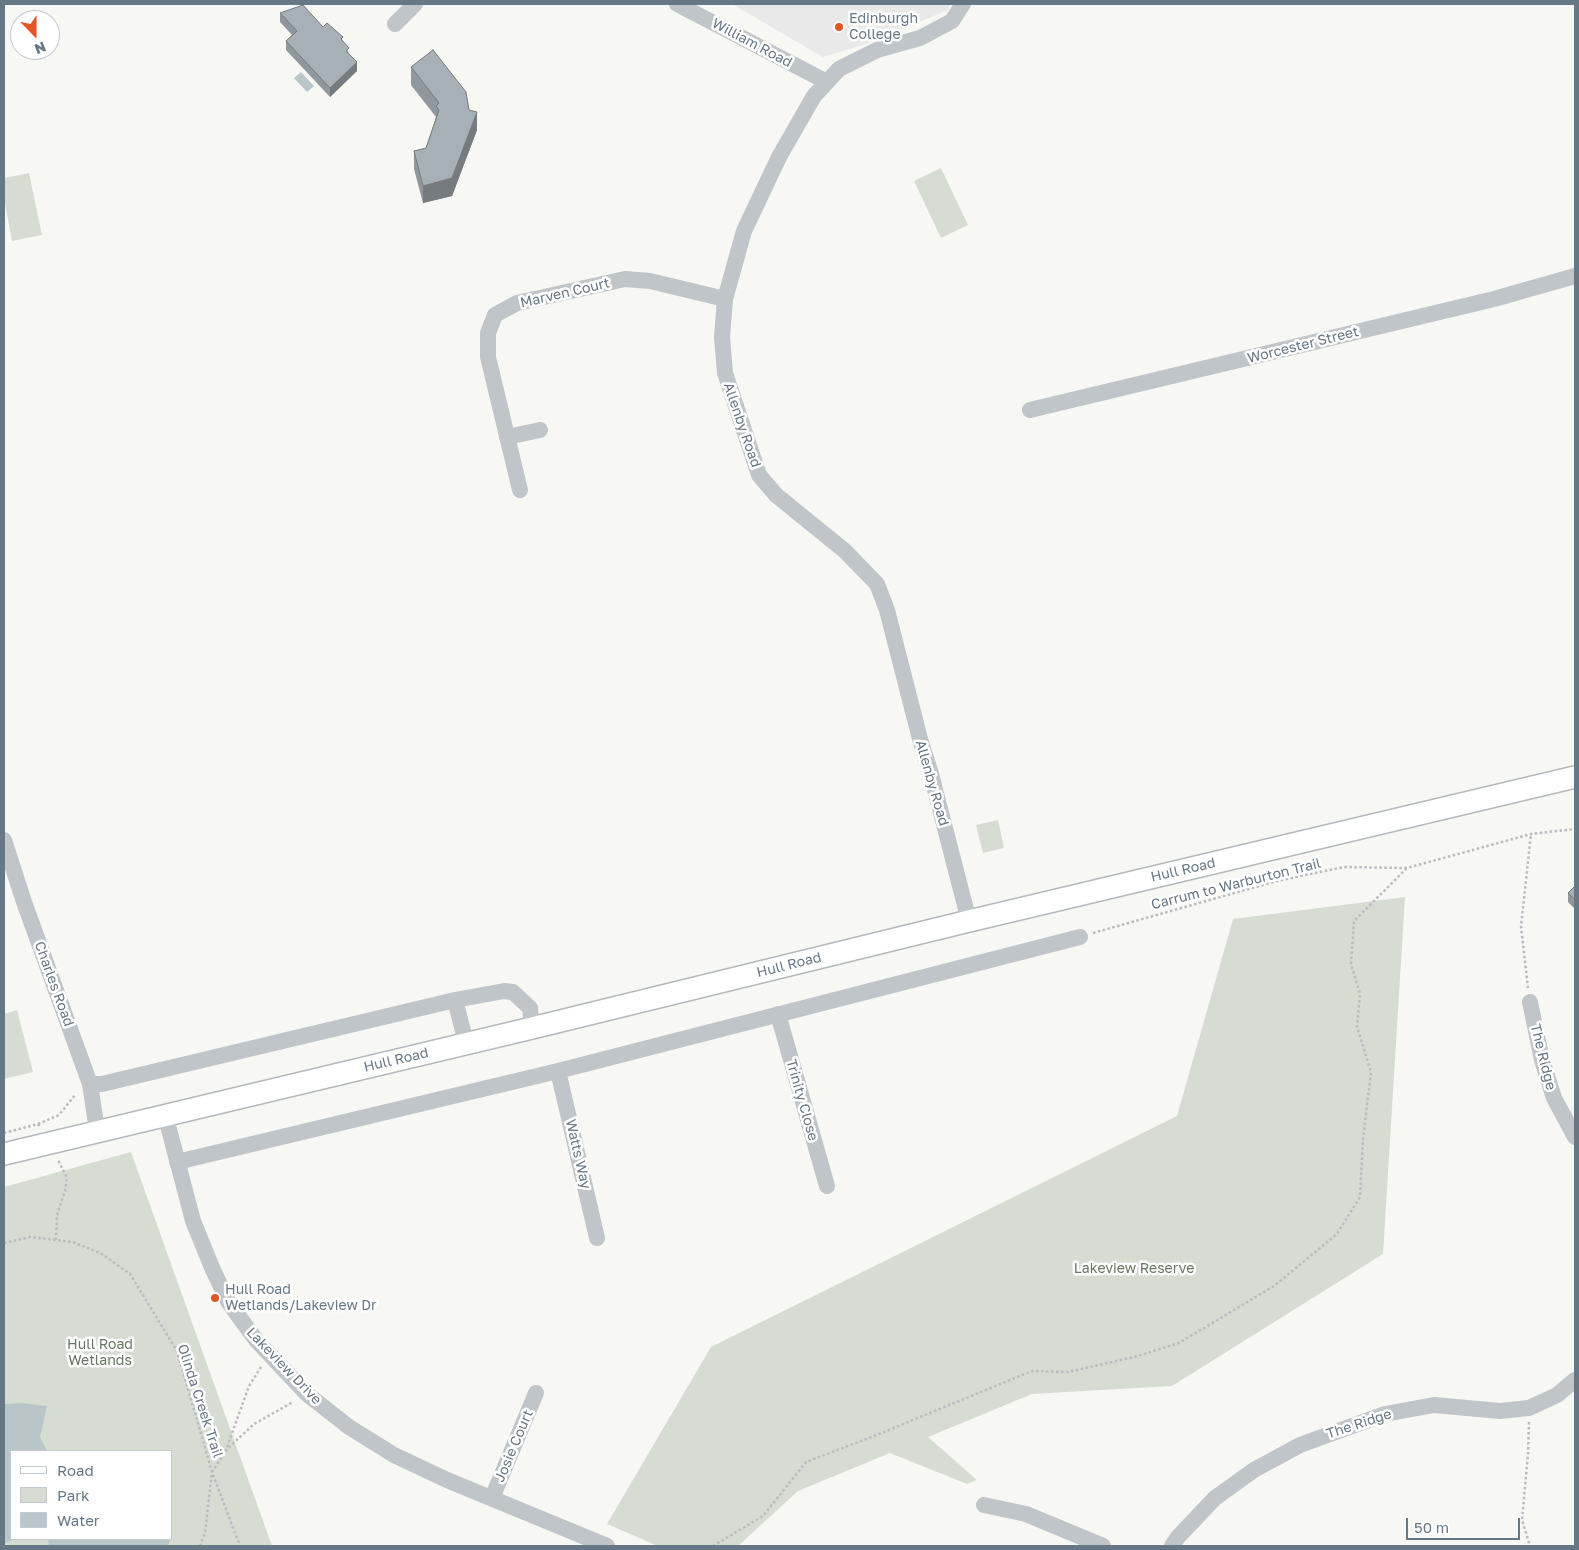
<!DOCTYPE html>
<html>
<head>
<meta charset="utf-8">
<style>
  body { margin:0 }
  #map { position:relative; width:1579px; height:1550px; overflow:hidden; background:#f7f7f4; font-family:"Golos Text",sans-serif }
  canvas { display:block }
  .frame { position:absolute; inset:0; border:5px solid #667786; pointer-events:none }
  .legend { position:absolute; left:10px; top:1450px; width:162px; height:90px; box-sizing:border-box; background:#fff; border:1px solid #c2c9cf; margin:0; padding:6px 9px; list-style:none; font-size:15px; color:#667786 }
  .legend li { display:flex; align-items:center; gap:10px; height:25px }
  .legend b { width:25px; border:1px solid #c2c9cf }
  .north { position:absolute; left:10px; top:10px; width:50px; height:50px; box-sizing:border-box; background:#fff; border:1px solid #c2c9cf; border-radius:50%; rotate:158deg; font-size:14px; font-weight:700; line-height:20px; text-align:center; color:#667786 }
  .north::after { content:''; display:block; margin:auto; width:18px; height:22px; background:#e55426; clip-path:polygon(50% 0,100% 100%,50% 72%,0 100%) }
  .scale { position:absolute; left:1406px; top:1518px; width:114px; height:22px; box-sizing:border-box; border:2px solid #667786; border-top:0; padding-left:6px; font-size:15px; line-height:18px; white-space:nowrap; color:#667786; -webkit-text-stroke:4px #fff; paint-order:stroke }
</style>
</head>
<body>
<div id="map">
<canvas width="1579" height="1550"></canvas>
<div class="frame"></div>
<ul class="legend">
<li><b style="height:6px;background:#fff"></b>Road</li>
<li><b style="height:14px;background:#d7dcd3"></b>Park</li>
<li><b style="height:14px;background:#b8c5c9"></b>Water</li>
</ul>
<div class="north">N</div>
<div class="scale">50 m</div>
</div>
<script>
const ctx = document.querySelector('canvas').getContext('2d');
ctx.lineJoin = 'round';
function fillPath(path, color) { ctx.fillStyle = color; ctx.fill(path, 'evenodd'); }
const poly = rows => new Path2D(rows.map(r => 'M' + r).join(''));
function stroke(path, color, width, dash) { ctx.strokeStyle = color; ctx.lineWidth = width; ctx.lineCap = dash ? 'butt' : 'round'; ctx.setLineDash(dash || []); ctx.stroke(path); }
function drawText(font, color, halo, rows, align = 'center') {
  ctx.font = font + ' "Golos Text",sans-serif'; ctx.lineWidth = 5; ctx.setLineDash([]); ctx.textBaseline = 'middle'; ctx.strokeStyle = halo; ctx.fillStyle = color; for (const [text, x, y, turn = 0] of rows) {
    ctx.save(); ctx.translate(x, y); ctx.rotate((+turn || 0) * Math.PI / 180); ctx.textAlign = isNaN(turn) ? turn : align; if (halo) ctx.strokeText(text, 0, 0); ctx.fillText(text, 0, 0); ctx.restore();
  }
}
const built = poly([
  [732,4,951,4,948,10,866,44,823,57]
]);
const green = poly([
  [941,168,968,225,941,238,914,181],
  [29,173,42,235,12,241,4,198,4,178],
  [998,820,1004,848,983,853,976,825],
  [1405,897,1383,1254,1172,1386,1032,1394,928,1437,977,1480,967,1484,890,1453,798,1491,738,1546,658,1546,607,1524,711,1347,1177,1116,1233,919],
  [17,1010,33,1072,4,1079,4,1014],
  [131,1152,272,1546,4,1546,4,1187],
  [11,1451,171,1451,171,1539,11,1539]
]);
const water = poly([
  [301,72,314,86,307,92,294,78],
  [21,1403,47,1406,40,1437,47,1451,11,1451,11,1539,14,1539,4,1544,4,1404],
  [48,1539,170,1539,168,1546,49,1546]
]);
const path = poly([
  [1093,933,1277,881,1344,867,1407,868,1531,834,1575,829],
  [1528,988,1521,926,1531,834],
  [38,1124,59,1115,75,1095],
  [4,1133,38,1124,40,1127],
  [56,1240,57,1215,65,1191,67,1178,58,1160],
  [4,1243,30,1237,73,1242,102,1254,130,1274,177,1351,212,1472,240,1546],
  [1529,1422,1528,1454,1522,1520,1530,1546],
  [227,1447,249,1386,261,1367],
  [200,1546,205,1533,212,1472,227,1449,254,1424,293,1402],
  [713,1546,763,1516,806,1462,874,1436,1032,1371,1068,1372,1134,1357,1179,1343,1274,1286,1337,1234,1360,1197,1363,1139,1371,1072,1357,1027,1360,994,1351,964,1354,921,1407,868]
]);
const minor = poly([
  [677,4,827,82],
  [963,4,952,21,920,38,877,50,839,69,814,96,779,157,744,231,725,299,722,337,725,373,759,475,776,495,845,551,877,584,887,610,920,739,931,774,969,921],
  [395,24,415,4],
  [1030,410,1494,299,1575,276],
  [507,437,540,430],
  [520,490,488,357,488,333,495,315,517,303,625,279,650,281,725,299],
  [4,840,24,902,90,1084,97,1130],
  [455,1000,466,1043],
  [1530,1002,1542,1060,1554,1098,1575,1137],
  [778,1014,827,1186],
  [558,1071,597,1238],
  [90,1084,102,1084,455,1000,504,991,513,992,530,1008,532,1028],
  [165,1114,193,1221,213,1270,229,1303,256,1340,307,1394,349,1427,394,1455,447,1480,607,1546],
  [177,1162,558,1071,1080,937],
  [492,1498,536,1393],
  [984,1505,1026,1514,1103,1546],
  [1172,1546,1178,1537,1215,1498,1254,1470,1300,1445,1385,1414,1434,1405,1500,1411,1529,1408,1557,1395,1575,1380]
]);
const major = poly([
  [4,1154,532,1028,969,921,1575,777]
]);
const wall = poly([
  [280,13,323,27,343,41,357,71,330,97,286,50,286,41,292,35,280,22],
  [411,67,469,110,477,130,452,196,423,203,414,169,414,151,426,148,436,117,411,85],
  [1575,886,1575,909,1568,902,1568,893]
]);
const shadedWall = poly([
  [357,62,357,71,330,97,330,88],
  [477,112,477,130,452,196,423,203,423,186]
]);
const building = poly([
  [303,5,323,27,327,23,343,37,341,39,349,48,346,51,357,62,330,88,286,41,297,31,280,13,303,5],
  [433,50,466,92,469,110,477,112,452,178,423,186,414,151,426,148,439,110,436,106,439,103,411,67,433,50],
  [1575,886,1575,900,1568,893,1575,886]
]);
const markers = [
  [839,27,5,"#e55426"],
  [215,1298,5,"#e55426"]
];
const poiNames = [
  ["Edinburgh",849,19],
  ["College",849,35],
  ["Hull Road",225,1290],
  ["Wetlands/Lakeview Dr",225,1306]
];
const streetNames = [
  ["William Road",752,43,28],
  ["Marven Court",565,293,-13],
  ["Worcester Street",1303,345,-14],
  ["Allenby Road",742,425,71],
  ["Allenby Road",932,783,74],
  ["Hull Road",1183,870,-13],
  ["Carrum to Warburton Trail",1236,884,-14],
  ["Hull Road",789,965,-14],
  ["Charles Road",54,984,70],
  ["The Ridge",1543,1057,76],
  ["Hull Road",396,1060,-13],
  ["Trinity Close",802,1100,74],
  ["Watts Way",578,1154,77],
  ["Lakeview Drive",284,1366,46],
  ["Olinda Creek Trail",200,1401,72],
  ["The Ridge",1359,1424,-18],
  ["Josie Court",514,1446,-67]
];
const parkNames = [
  ["Lakeview Reserve",1134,1269],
  ["Hull Road",100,1345],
  ["Wetlands",100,1361]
];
fillPath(built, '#e8e9e8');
fillPath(green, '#d7dcd3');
fillPath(water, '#b8c5c9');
stroke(major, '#b4b9bd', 24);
stroke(path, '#b8bcbf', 2.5, [2.5, 2.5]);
stroke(minor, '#c0c5c9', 16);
stroke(major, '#fff', 21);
fillPath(wall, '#90979d');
fillPath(shadedWall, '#757b7f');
fillPath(building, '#a7b0b6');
stroke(building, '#757b7f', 1);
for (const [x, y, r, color] of markers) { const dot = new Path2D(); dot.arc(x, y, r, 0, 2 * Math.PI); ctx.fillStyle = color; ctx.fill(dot); stroke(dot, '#fff', 2); }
drawText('14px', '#667786', '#fff', poiNames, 'left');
drawText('14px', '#667786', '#fff', streetNames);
drawText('14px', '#667861', '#fff', parkNames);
</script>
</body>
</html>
